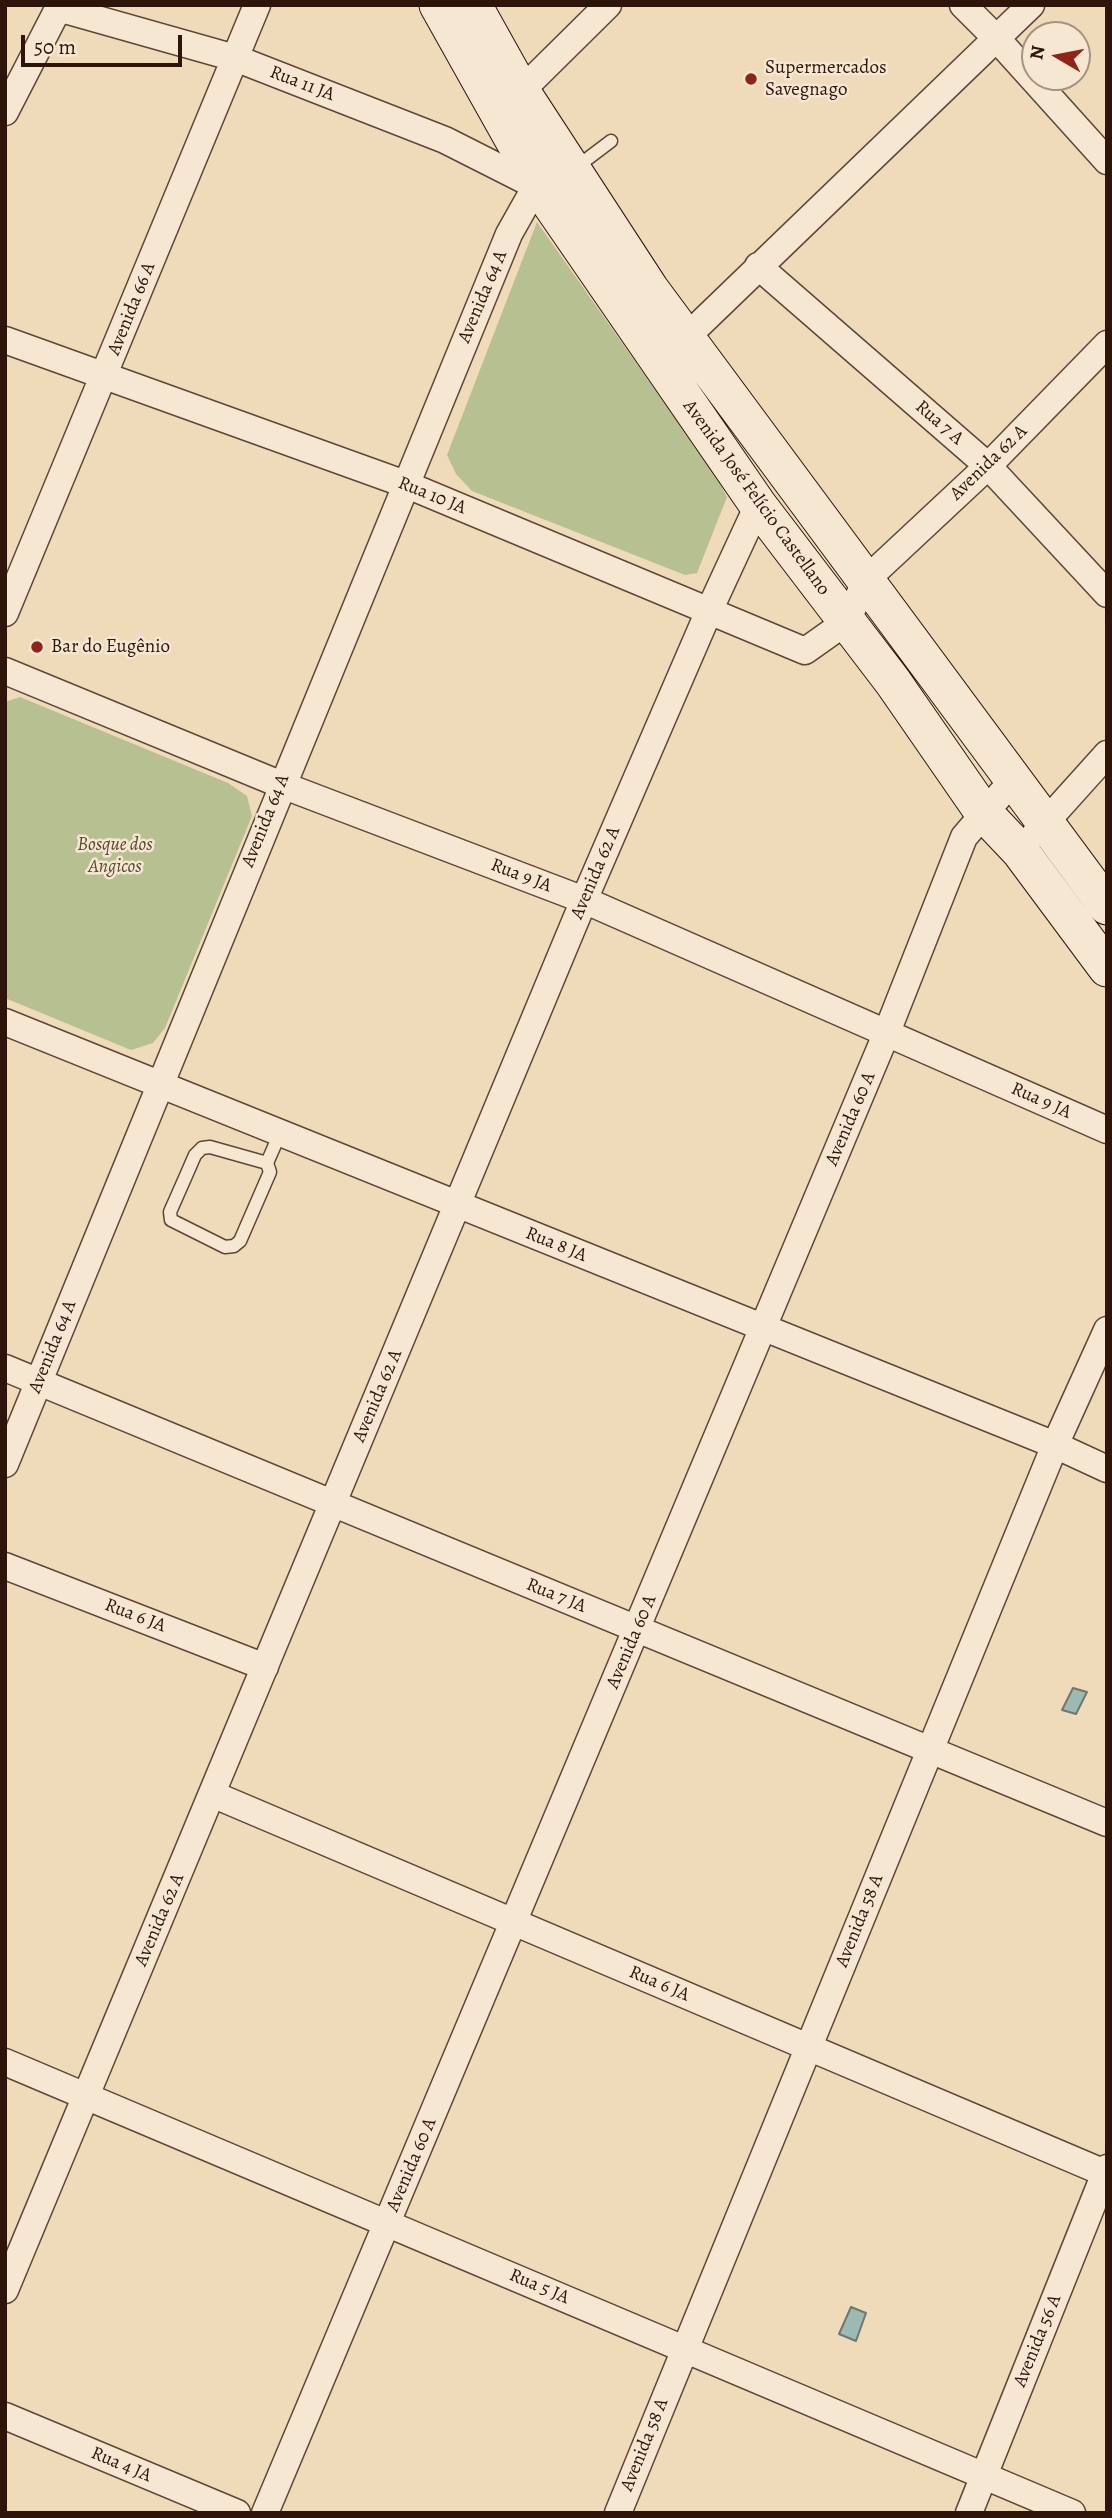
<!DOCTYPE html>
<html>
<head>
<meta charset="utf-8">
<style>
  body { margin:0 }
  #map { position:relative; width:1112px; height:2518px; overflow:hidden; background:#efdaba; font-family:Alegreya,serif }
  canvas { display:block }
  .frame { position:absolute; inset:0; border:7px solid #2e140b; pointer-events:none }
  .north { position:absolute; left:1021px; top:21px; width:70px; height:70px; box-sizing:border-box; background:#f5e7d2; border:2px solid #a59382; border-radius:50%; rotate:280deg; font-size:19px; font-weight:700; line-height:28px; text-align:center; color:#2e140b }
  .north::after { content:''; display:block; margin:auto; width:24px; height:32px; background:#8f2418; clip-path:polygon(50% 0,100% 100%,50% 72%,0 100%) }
  .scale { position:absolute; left:21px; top:35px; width:161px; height:32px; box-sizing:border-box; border:4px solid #2e140b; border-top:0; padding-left:9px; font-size:21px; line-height:24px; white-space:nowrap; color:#2e140b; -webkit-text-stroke:5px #f5e7d2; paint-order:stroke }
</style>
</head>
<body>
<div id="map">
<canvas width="1112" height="2518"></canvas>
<div class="frame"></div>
<div class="north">N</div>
<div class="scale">50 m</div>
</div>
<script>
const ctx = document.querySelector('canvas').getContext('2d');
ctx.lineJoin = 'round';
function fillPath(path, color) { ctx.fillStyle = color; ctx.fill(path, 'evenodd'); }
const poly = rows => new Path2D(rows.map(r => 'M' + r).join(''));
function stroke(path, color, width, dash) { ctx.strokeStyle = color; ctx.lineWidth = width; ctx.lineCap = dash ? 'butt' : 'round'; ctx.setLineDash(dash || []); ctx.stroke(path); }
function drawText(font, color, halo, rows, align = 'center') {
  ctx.font = font + ' Alegreya,serif'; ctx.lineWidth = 5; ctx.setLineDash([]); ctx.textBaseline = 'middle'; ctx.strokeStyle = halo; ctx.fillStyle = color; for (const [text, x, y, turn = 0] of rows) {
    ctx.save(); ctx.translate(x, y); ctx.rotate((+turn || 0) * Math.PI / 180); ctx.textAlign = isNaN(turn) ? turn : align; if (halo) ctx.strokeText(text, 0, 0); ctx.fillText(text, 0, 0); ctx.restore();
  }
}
const green = poly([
  [537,222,717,478,727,497,697,573,685,575,472,491,456,474,447,455],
  [20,697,228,783,247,796,252,816,165,1028,153,1043,131,1050,5,998,5,702]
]);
const water = poly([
  [1073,1688,1087,1692,1076,1714,1062,1710,1073,1688],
  [851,2307,866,2313,856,2341,839,2334,851,2307]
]);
const service = poly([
  [574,169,611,141],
  [267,1163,210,1147,202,1148,195,1155,185,1178,170,1212,171,1220,225,1247,234,1246,240,1241,270,1172,267,1163,281,1131]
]);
const minor = poly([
  [963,5,997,39,1107,161],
  [58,8,235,58,445,140,536,186],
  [507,99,521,91,608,5],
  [5,112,60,5],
  [758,266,988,466,1107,594],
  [5,340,405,484,805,651,846,622,867,579,988,466,1107,344],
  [674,349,1031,5],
  [5,613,257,5],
  [5,671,282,785,584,900,1107,1130],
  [1035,834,1107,754],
  [5,1022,1055,1445,1107,1469],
  [5,1368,1107,1823],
  [5,1464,509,234,536,186,552,179],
  [5,1566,265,1667],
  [212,1794,1107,2174],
  [5,2062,1072,2513],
  [5,2290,584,900,709,611,758,505],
  [5,2416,237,2513],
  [265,2513,887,1032,964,837,1012,781],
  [618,2513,1055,1445,1107,1330],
  [969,2513,1107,2168]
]);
const secondary = poly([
  [438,5,544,194,758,505,893,682,983,812,1020,851,1107,968],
  [473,5,521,91,650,289,1107,906]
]);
const markers = [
  [751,79,7,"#8f2418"],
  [37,647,7,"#8f2418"]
];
const poiNames = [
  ["Supermercados",765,68],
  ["Savegnago",765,90],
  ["Bar do Eugênio",51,647]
];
const streetNames = [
  ["Rua 11 JA",302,84,21],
  ["Avenida 64 A",483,297,-67],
  ["Avenida 66 A",132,309,-68],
  ["Rua 7 A",939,423,41],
  ["Avenida 62 A",989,463,-44],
  ["Rua 10 JA",432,496,22],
  ["Avenida José Felício Castellano",756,498,54],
  ["Avenida 64 A",266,821,-68],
  ["Avenida 62 A",596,873,-67],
  ["Rua 9 JA",521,876,21],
  ["Rua 9 JA",1041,1101,24],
  ["Avenida 60 A",851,1119,-67],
  ["Rua 8 JA",556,1245,22],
  ["Avenida 64 A",53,1347,-68],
  ["Avenida 62 A",378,1396,-67],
  ["Rua 7 JA",556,1596,22],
  ["Rua 6 JA",135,1616,21],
  ["Avenida 60 A",632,1642,-67],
  ["Avenida 62 A",160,1920,-67],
  ["Avenida 58 A",860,1921,-68],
  ["Rua 6 JA",659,1984,23],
  ["Avenida 60 A",412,2165,-67],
  ["Rua 5 JA",539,2287,23],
  ["Avenida 56 A",1038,2341,-68],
  ["Avenida 58 A",645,2445,-68],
  ["Rua 4 JA",121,2465,23]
];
const parkNames = [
  ["Bosque dos",115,845],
  ["Angicos",115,867]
];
fillPath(green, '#b7c091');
fillPath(water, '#9abab2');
stroke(water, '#6f786f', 2);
stroke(service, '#5e4637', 15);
stroke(minor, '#5e4637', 29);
stroke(secondary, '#2e140b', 39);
stroke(service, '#f5e7d2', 12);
stroke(minor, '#f5e7d2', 26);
stroke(secondary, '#f5e7d2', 37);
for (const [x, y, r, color] of markers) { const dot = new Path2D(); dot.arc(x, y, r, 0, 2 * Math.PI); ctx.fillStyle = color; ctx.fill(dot); stroke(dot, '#f5e7d2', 2.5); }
drawText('19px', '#2e140b', '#f5e7d2', poiNames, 'left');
drawText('19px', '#2e140b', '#f5e7d2', streetNames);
drawText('italic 19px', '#574833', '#f5e7d2', parkNames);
</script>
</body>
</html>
